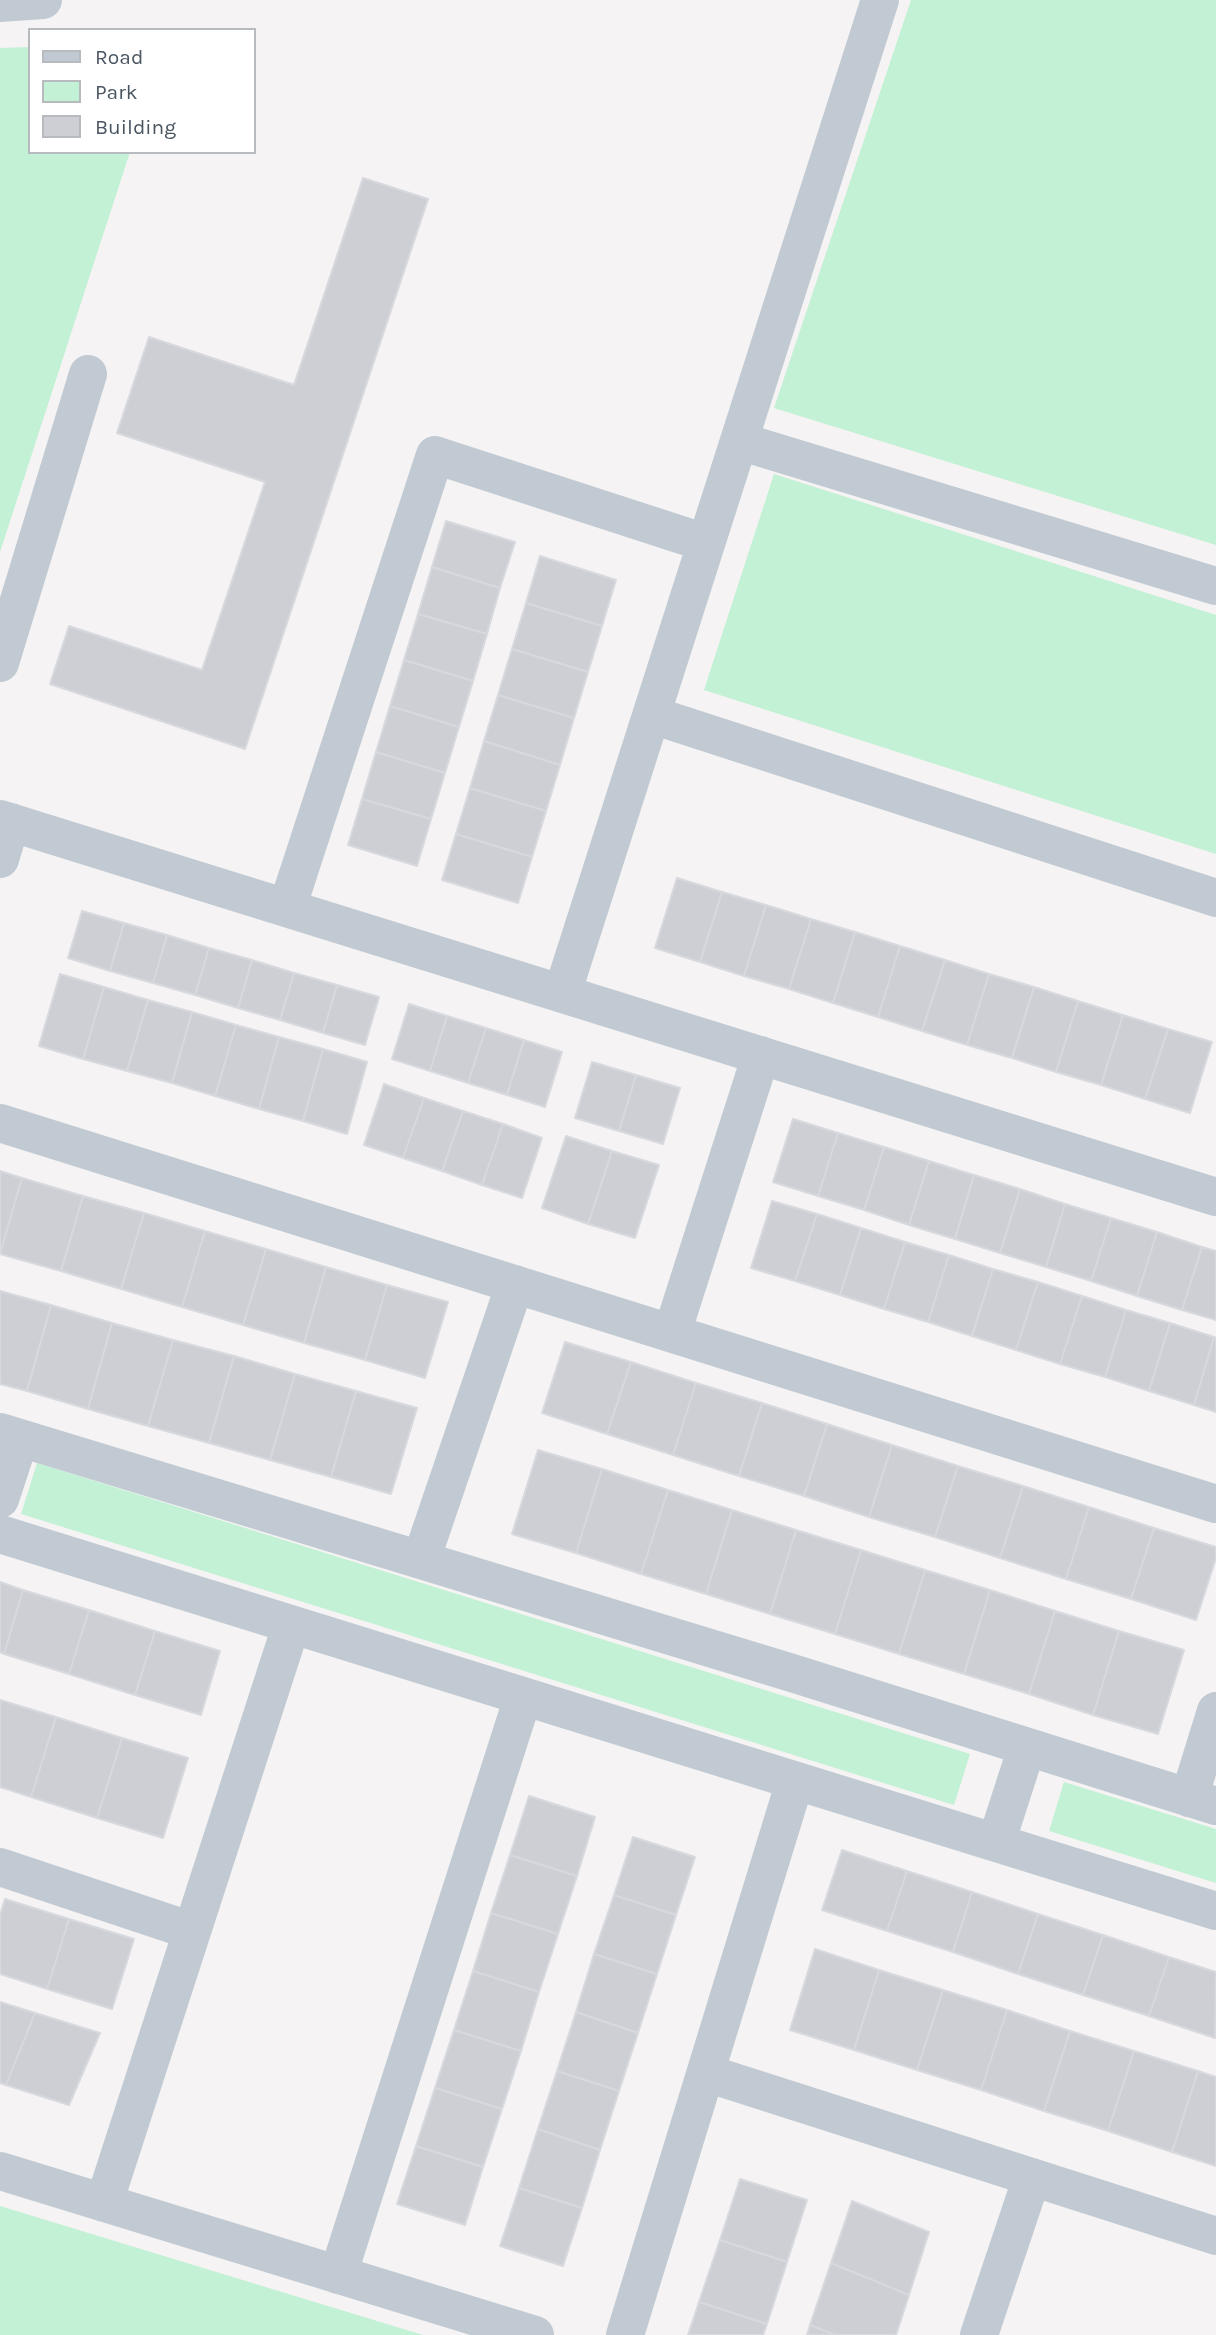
<!DOCTYPE html>
<html>
<head>
<meta charset="utf-8">
<style>
  body { margin:0 }
  #map { position:relative; width:1216px; height:2335px; overflow:hidden; background:#f5f3f3; font-family:Karla,sans-serif }
  canvas { display:block }
  .legend { position:absolute; left:28px; top:28px; width:228px; height:126px; box-sizing:border-box; background:#fff; border:2px solid #b7bbc0; margin:0; padding:9px 12px; list-style:none; font-size:21px; color:#4a5661 }
  .legend li { display:flex; align-items:center; gap:14px; height:35px }
  .legend b { width:35px; border:2px solid #b7bbc0 }
</style>
</head>
<body>
<div id="map">
<canvas width="1216" height="2335"></canvas>
<ul class="legend">
<li><b style="height:9px;background:#c1cad2"></b>Road</li>
<li><b style="height:19px;background:#c3f1d5"></b>Park</li>
<li><b style="height:19px;background:#cdcfd5"></b>Building</li>
</ul>
</div>
<script>
const ctx = document.querySelector('canvas').getContext('2d');
ctx.lineJoin = 'round';
function fillPath(path, color) { ctx.fillStyle = color; ctx.fill(path, 'evenodd'); }
const poly = rows => new Path2D(rows.map(r => 'M' + r).join(''));
function stroke(path, color, width, dash) { ctx.strokeStyle = color; ctx.lineWidth = width; ctx.lineCap = dash ? 'butt' : 'round'; ctx.setLineDash(dash || []); ctx.stroke(path); }
const green = poly([
  [911,0,1216,0,1216,545,774,408],
  [30,47,30,152,130,152,0,552,0,48],
  [774,474,1216,615,1216,854,704,690],
  [37,1463,970,1754,954,1805,21,1514],
  [1064,1782,1216,1829,1216,1883,1049,1831],
  [0,2206,423,2335,0,2335]
]);
const building = poly([
  [363,178,428,199,245,749,50,684,69,626,202,670,265,482,117,433,149,337,294,385,363,178],
  [446,521,515,542,500,588,432,567,446,521],
  [540,556,616,580,602,626,526,603,540,556],
  [432,567,500,588,487,634,418,614,432,567],
  [526,603,602,626,588,672,512,649,526,603],
  [418,614,487,634,473,681,404,660,418,614],
  [512,649,588,672,574,718,498,695,512,649],
  [404,660,473,681,459,727,390,706,404,660],
  [498,695,574,718,560,765,484,741,498,695],
  [390,706,459,727,445,773,376,752,390,706],
  [484,741,560,765,546,811,470,788,484,741],
  [376,752,445,773,431,819,362,799,376,752],
  [470,788,546,811,532,857,456,834,470,788],
  [362,799,431,819,417,866,348,845,362,799],
  [456,834,532,857,518,903,442,880,456,834],
  [677,878,722,892,700,962,655,948,677,878],
  [722,892,766,905,744,976,700,962,722,892],
  [766,905,811,919,789,989,744,976,766,905],
  [82,911,124,923,110,971,68,958,82,911],
  [811,919,855,932,833,1003,789,989,811,919],
  [124,923,167,935,153,983,110,971,124,923],
  [855,932,900,946,878,1017,833,1003,855,932],
  [167,935,209,948,195,995,153,983,167,935],
  [900,946,945,960,922,1031,878,1017,900,946],
  [209,948,252,960,238,1008,195,995,209,948],
  [252,960,294,973,280,1020,238,1008,252,960],
  [945,960,989,974,967,1045,922,1031,945,960],
  [294,973,337,985,323,1033,280,1020,294,973],
  [60,974,104,987,83,1059,39,1046,60,974],
  [989,974,1034,987,1012,1058,967,1045,989,974],
  [337,985,379,997,365,1045,323,1033,337,985],
  [104,987,148,1000,127,1071,83,1059,104,987],
  [1034,987,1078,1001,1056,1072,1012,1058,1034,987],
  [148,1000,192,1012,172,1083,127,1071,148,1000],
  [1078,1001,1123,1015,1101,1085,1056,1072,1078,1001],
  [409,1004,447,1016,430,1071,392,1059,409,1004],
  [192,1012,236,1025,215,1096,172,1083,192,1012],
  [1123,1015,1168,1029,1145,1099,1101,1085,1123,1015],
  [447,1016,486,1028,468,1083,430,1071,447,1016],
  [236,1025,279,1037,259,1109,215,1096,236,1025],
  [486,1028,524,1040,507,1095,468,1083,486,1028],
  [1168,1029,1212,1042,1190,1113,1145,1099,1168,1029],
  [279,1037,323,1049,303,1121,259,1109,279,1037],
  [524,1040,562,1052,545,1107,507,1095,524,1040],
  [323,1049,367,1062,347,1134,303,1121,323,1049],
  [592,1062,636,1075,619,1131,575,1118,592,1062],
  [636,1075,680,1088,663,1144,619,1131,636,1075],
  [384,1084,424,1098,403,1158,364,1145,384,1084],
  [424,1098,463,1111,442,1171,403,1158,424,1098],
  [463,1111,503,1124,482,1185,442,1171,463,1111],
  [793,1119,838,1133,818,1196,773,1182,793,1119],
  [503,1124,542,1138,522,1198,482,1185,503,1124],
  [838,1133,884,1147,864,1210,818,1196,838,1133],
  [566,1136,612,1151,588,1224,542,1208,566,1136],
  [884,1147,929,1161,909,1225,864,1210,884,1147],
  [612,1151,659,1165,635,1238,588,1224,612,1151],
  [929,1161,974,1175,955,1239,909,1225,929,1161],
  [0,1171,22,1178,0,1254,0,1171],
  [974,1175,1020,1189,1000,1253,955,1239,974,1175],
  [22,1178,83,1196,61,1271,0,1254,22,1178],
  [1020,1189,1065,1204,1046,1267,1000,1253,1020,1189],
  [83,1196,144,1213,121,1289,61,1271,83,1196],
  [772,1201,817,1214,795,1281,751,1268,772,1201],
  [1065,1204,1111,1218,1091,1281,1046,1267,1065,1204],
  [144,1213,205,1231,182,1307,121,1289,144,1213],
  [817,1214,861,1228,840,1295,795,1281,817,1214],
  [1111,1218,1157,1232,1137,1296,1091,1281,1111,1218],
  [861,1228,905,1242,884,1309,840,1295,861,1228],
  [205,1231,266,1249,243,1325,182,1307,205,1231],
  [1157,1232,1202,1247,1182,1310,1137,1296,1157,1232],
  [905,1242,949,1255,928,1322,884,1309,905,1242],
  [1202,1247,1216,1251,1216,1320,1182,1310,1202,1247],
  [266,1249,326,1267,304,1343,243,1325,266,1249],
  [949,1255,993,1269,972,1336,928,1322,949,1255],
  [326,1267,387,1285,365,1360,304,1343,326,1267],
  [993,1269,1038,1282,1016,1350,972,1336,993,1269],
  [1038,1282,1082,1296,1060,1364,1016,1350,1038,1282],
  [387,1285,448,1302,425,1378,365,1360,387,1285],
  [0,1291,51,1305,27,1391,0,1384,0,1291],
  [1082,1296,1126,1310,1105,1377,1060,1364,1082,1296],
  [51,1305,112,1323,88,1409,27,1391,51,1305],
  [1126,1310,1170,1323,1149,1391,1105,1377,1126,1310],
  [112,1323,173,1340,148,1426,88,1409,112,1323],
  [1170,1323,1214,1337,1194,1405,1149,1391,1170,1323],
  [1214,1337,1216,1338,1216,1412,1194,1405,1214,1337],
  [173,1340,234,1356,209,1443,148,1426,173,1340],
  [565,1342,631,1362,607,1434,542,1413,565,1342],
  [234,1356,295,1374,270,1460,209,1443,234,1356],
  [631,1362,696,1383,673,1455,607,1434,631,1362],
  [295,1374,356,1391,331,1477,270,1460,295,1374],
  [696,1383,762,1403,739,1476,673,1455,696,1383],
  [356,1391,417,1408,391,1494,331,1477,356,1391],
  [762,1403,827,1424,804,1496,739,1476,762,1403],
  [827,1424,892,1445,869,1517,804,1496,827,1424],
  [892,1445,958,1466,935,1537,869,1517,892,1445],
  [538,1450,602,1469,576,1553,512,1534,538,1450],
  [958,1466,1023,1486,1000,1558,935,1537,958,1466],
  [602,1469,668,1490,641,1574,576,1553,602,1469],
  [1023,1486,1089,1507,1066,1579,1000,1558,1023,1486],
  [668,1490,732,1510,706,1594,641,1574,668,1490],
  [1089,1507,1154,1528,1131,1599,1066,1579,1089,1507],
  [732,1510,796,1530,770,1614,706,1594,732,1510],
  [1154,1528,1216,1547,1216,1558,1196,1620,1131,1599,1154,1528],
  [796,1530,861,1550,835,1634,770,1614,796,1530],
  [861,1550,925,1570,899,1654,835,1634,861,1550],
  [925,1570,990,1590,964,1674,899,1654,925,1570],
  [0,1582,23,1590,4,1654,0,1652,0,1582],
  [23,1590,89,1610,69,1674,4,1654,23,1590],
  [990,1590,1055,1611,1029,1694,964,1674,990,1590],
  [89,1610,155,1631,135,1695,69,1674,89,1610],
  [1055,1611,1119,1631,1093,1715,1029,1694,1055,1611],
  [155,1631,220,1651,201,1715,135,1695,155,1631],
  [1119,1631,1184,1650,1158,1734,1093,1715,1119,1631],
  [0,1700,56,1717,31,1797,0,1787,0,1700],
  [56,1717,122,1738,97,1818,31,1797,56,1717],
  [122,1738,188,1758,163,1838,97,1818,122,1738],
  [529,1796,595,1817,577,1876,510,1855,529,1796],
  [633,1837,695,1857,676,1915,614,1895,633,1837],
  [842,1850,907,1871,887,1931,822,1910,842,1850],
  [510,1855,577,1876,558,1934,491,1913,510,1855],
  [907,1871,972,1892,953,1952,887,1931,907,1871],
  [972,1892,1038,1914,1018,1974,953,1952,972,1892],
  [614,1895,676,1915,657,1974,594,1954,614,1895],
  [5,1899,69,1919,47,1989,0,1974,0,1915,5,1899],
  [491,1913,558,1934,539,1992,473,1971,491,1913],
  [1038,1914,1103,1935,1083,1995,1018,1974,1038,1914],
  [69,1919,134,1939,112,2009,47,1989,69,1919],
  [1103,1935,1169,1957,1149,2016,1083,1995,1103,1935],
  [815,1949,879,1970,854,2050,790,2030,815,1949],
  [594,1954,657,1974,638,2033,576,2012,594,1954],
  [1169,1957,1216,1972,1215,2038,1149,2016,1169,1957],
  [879,1970,943,1990,917,2070,854,2050,879,1970],
  [473,1971,539,1992,521,2051,454,2030,473,1971],
  [943,1990,1007,2010,981,2090,917,2070,943,1990],
  [0,2002,35,2013,6,2085,0,2083,0,2002],
  [1007,2010,1070,2031,1044,2111,981,2090,1007,2010],
  [576,2012,638,2033,619,2091,557,2071,576,2012],
  [35,2013,100,2033,69,2105,6,2085,35,2013],
  [454,2030,521,2051,502,2109,435,2088,454,2030],
  [1070,2031,1134,2051,1108,2131,1044,2111,1070,2031],
  [1134,2051,1198,2071,1172,2152,1108,2131,1134,2051],
  [557,2071,619,2091,600,2150,538,2129,557,2071],
  [1198,2071,1216,2077,1216,2166,1172,2152,1198,2071],
  [435,2088,502,2109,483,2167,416,2146,435,2088],
  [538,2129,600,2150,582,2208,519,2188,538,2129],
  [416,2146,483,2167,465,2225,397,2204,416,2146],
  [740,2179,807,2200,787,2262,720,2240,740,2179],
  [519,2188,582,2208,563,2266,500,2246,519,2188],
  [852,2201,929,2232,909,2295,831,2263,852,2201],
  [720,2240,787,2262,767,2324,699,2302,720,2240],
  [831,2263,909,2295,896,2335,835,2335,810,2325,831,2263],
  [699,2302,767,2324,763,2335,688,2335,699,2302],
  [810,2325,835,2335,807,2335,810,2325]
]);
const minor = poly([
  [0,3,43,0],
  [739,441,1216,586],
  [0,663,88,374],
  [652,715,1216,898],
  [0,819,1216,1197],
  [0,859,11,822],
  [287,908,435,455,706,543],
  [562,994,880,0],
  [0,1123,1216,1504],
  [672,1333,761,1055],
  [0,1432,792,1673,1216,1806],
  [0,1499,20,1438],
  [0,1534,1216,1911],
  [421,1560,515,1284],
  [1189,1798,1216,1711],
  [996,1843,1027,1747],
  [0,1867,192,1931],
  [706,2073,1216,2236],
  [0,2171,535,2335],
  [104,2203,291,1626],
  [338,2275,523,1697],
  [625,2335,795,1781],
  [979,2335,1032,2177]
]);
fillPath(green, '#c3f1d5');
fillPath(building, '#cdcfd5');
stroke(building, '#d7d9de', 2);
stroke(minor, '#c1cad2', 38);
</script>
</body>
</html>
